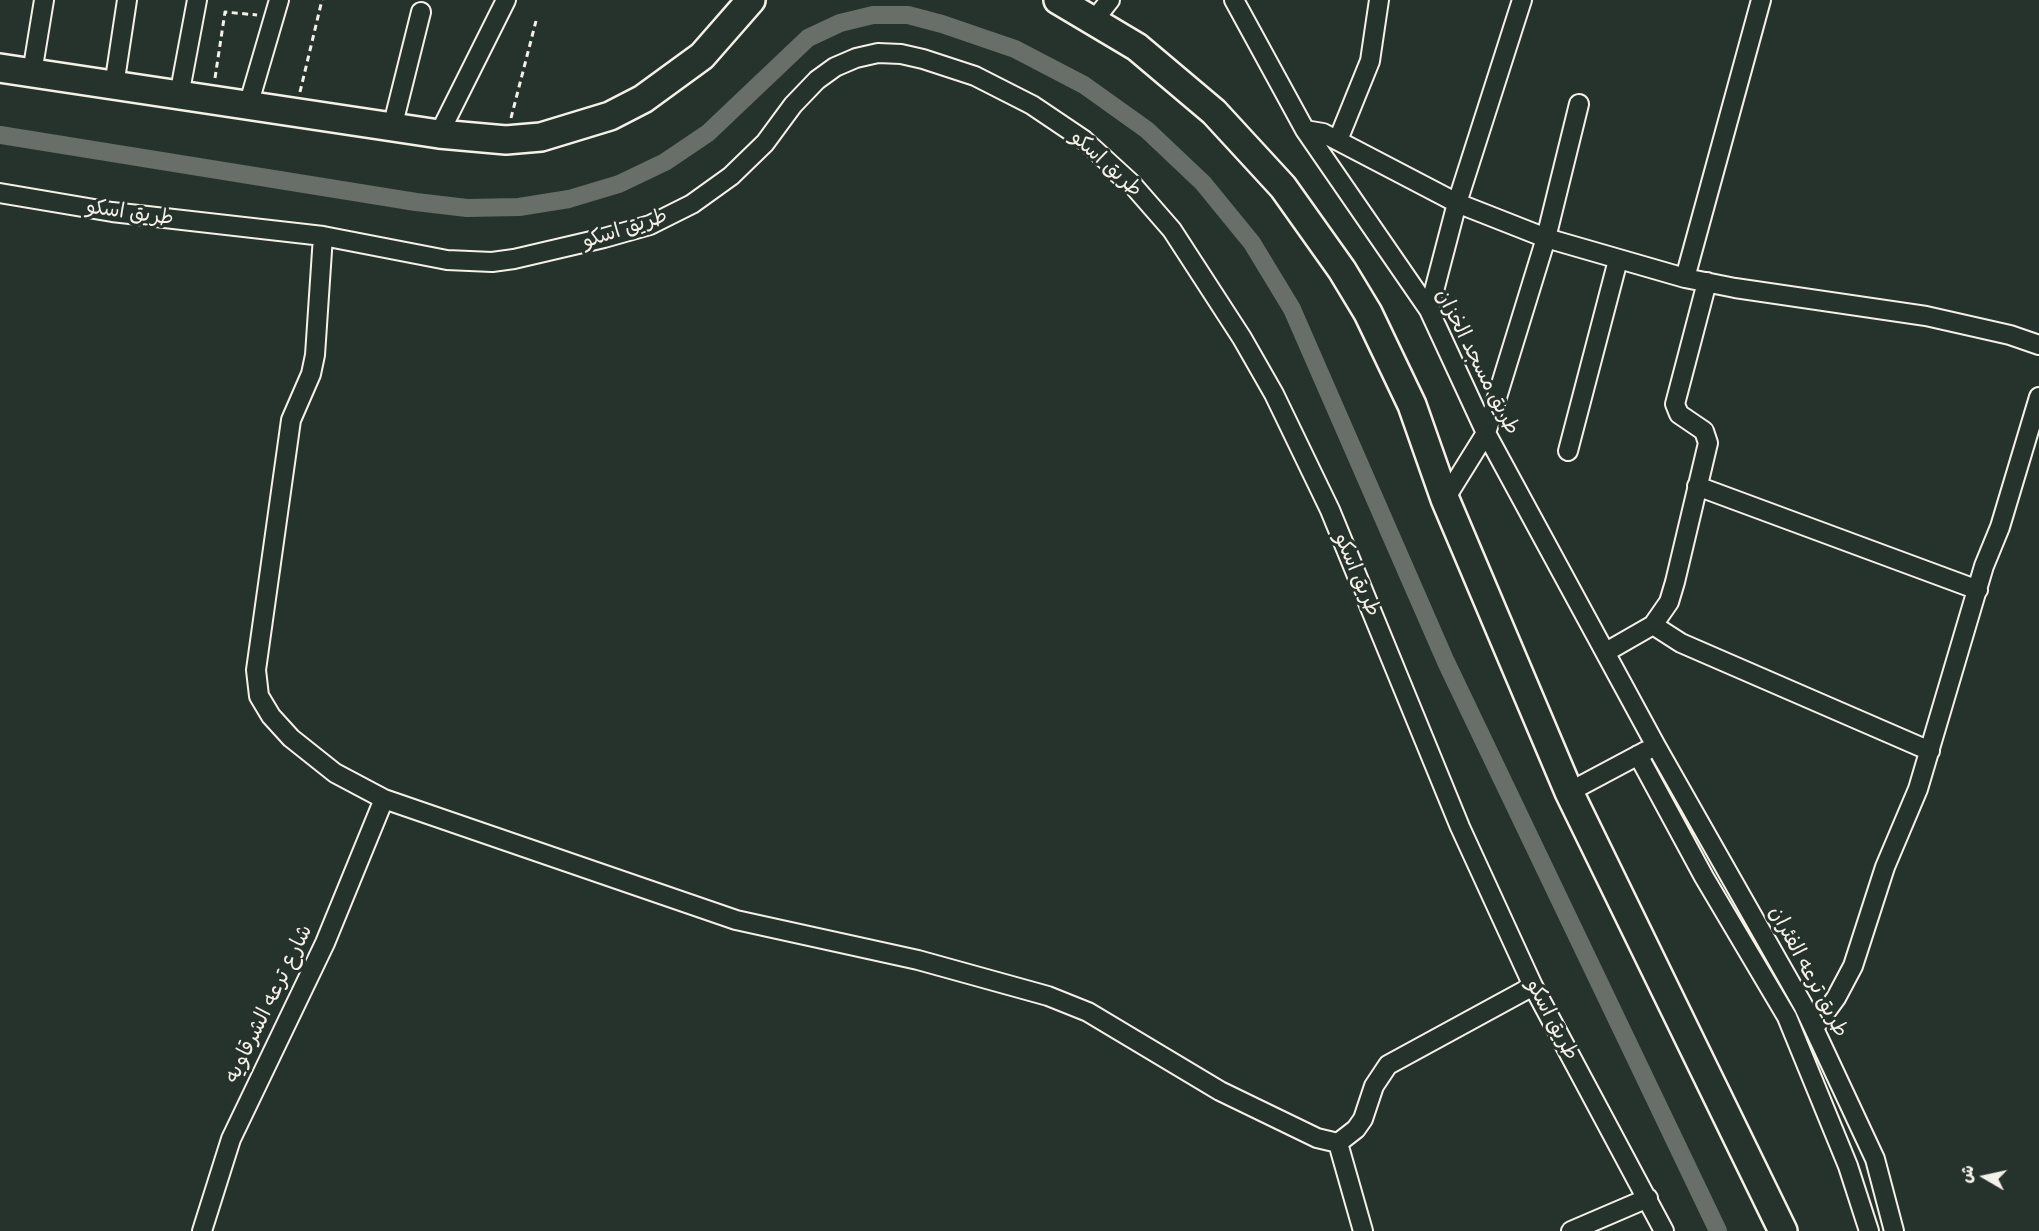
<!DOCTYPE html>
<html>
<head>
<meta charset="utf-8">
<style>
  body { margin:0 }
  #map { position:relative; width:2039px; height:1231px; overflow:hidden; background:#26332d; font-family:Caveat,"Playpen Sans Arabic",sans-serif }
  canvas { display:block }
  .north { position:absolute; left:1955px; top:1147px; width:60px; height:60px; -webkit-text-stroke:4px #26332d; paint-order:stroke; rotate:279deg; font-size:16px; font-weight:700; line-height:24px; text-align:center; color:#f4f1e8 }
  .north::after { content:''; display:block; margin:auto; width:21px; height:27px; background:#f4f1e8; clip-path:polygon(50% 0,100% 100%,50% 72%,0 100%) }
</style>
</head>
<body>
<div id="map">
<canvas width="2039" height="1231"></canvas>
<div class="north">ش</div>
</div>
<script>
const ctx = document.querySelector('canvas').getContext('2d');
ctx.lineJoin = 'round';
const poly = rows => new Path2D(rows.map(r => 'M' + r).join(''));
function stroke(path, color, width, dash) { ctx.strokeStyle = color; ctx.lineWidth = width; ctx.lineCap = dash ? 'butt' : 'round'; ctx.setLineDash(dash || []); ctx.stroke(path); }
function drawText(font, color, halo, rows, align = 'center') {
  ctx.font = font + ' Caveat,"Playpen Sans Arabic",sans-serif'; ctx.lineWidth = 6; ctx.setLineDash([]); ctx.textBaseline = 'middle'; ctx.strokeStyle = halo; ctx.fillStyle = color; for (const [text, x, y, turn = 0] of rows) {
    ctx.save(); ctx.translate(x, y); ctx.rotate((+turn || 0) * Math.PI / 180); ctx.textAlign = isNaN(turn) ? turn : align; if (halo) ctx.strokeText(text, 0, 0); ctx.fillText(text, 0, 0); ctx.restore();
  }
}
const canal = poly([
  [0,135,416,202,467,208,519,207,569,199,619,184,665,162,708,133,808,38,840,23,873,15,908,15,942,24,1015,49,1084,85,1147,130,1203,183,1252,243,1292,309,1446,662,1718,1231]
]);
const path = poly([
  [215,78,225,12,257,15],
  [300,92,322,0],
  [511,118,536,21]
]);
const street = poly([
  [1234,0,1305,130,1429,310,1486,433,1656,746,1803,1005,1875,1159,1894,1231],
  [1095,19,1110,0],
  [32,73,44,0],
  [114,86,127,0],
  [179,96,197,0],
  [248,106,279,0],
  [392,128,421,12],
  [1305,130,1323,133,1457,203,1522,0],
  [439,134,506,0],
  [1338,140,1370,61,1379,0],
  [0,193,112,212,323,236,447,260,492,262,514,259,604,238,650,225,692,204,731,176,765,143,793,105,817,80,835,67,856,58,878,53,901,54,923,59,975,76,1032,105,1084,140,1131,183,1172,230,1242,338,1274,394,1330,510,1460,827,1533,986,1664,1231],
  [323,236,315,355,311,374,291,420,256,670,259,696,271,716,291,738,335,773,384,799,736,920,918,960,1048,996,1088,1012,1220,1091,1317,1138,1338,1143,1356,1129,1363,1119,1374,1086,1388,1065,1533,986],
  [1685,278,1761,0],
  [1429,310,1457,203,1546,238,1685,278,1735,288,1926,316,2010,335,2039,345],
  [1568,451,1618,260],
  [1697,486,1978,590],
  [1445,499,1486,433,1546,238,1579,104],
  [1653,625,1681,643,1930,751],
  [1606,652,1653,625,1669,602,1675,582,1708,443,1704,431,1679,414,1675,404,1707,282],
  [1638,755,1704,877,1787,1017,1848,1166,1869,1231],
  [1569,792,1646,751],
  [1814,1028,1836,998,1853,966,1885,867,1918,789,1984,566,2000,527,2039,397],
  [1338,1143,1363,1231],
  [202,1231,231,1139,325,943,384,799],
  [1571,1231,1648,1198]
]);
const secondary = poly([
  [1058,0,1137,47,1214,112,1283,187,1342,270,1368,313,1412,405,1445,499,1569,792,1783,1231],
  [0,68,439,134,506,140,541,137,610,116,643,99,702,56,751,0]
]);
const streetNames = [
  ["طريق اسكو",1106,164,42],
  ["طريق اسكو",130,213,8],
  ["طريق اسكو",625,229,-18],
  ["طريق مسجد الخزان",1477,362,63],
  ["طريق اسكو",1357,575,67],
  ["طريق ترعه الفئران",1808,972,62],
  ["شارع ترعه الشرقاويه",269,1004,-64],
  ["طريق اسكو",1552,1020,62]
];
stroke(canal, '#676f68', 18);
stroke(street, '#f4f1e8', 22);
stroke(secondary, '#f4f1e8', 32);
stroke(path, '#f4f1e8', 3, [6, 4.5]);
stroke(street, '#26332d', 18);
stroke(secondary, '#26332d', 27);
drawText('21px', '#f4f1e8', '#26332d', streetNames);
</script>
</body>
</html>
